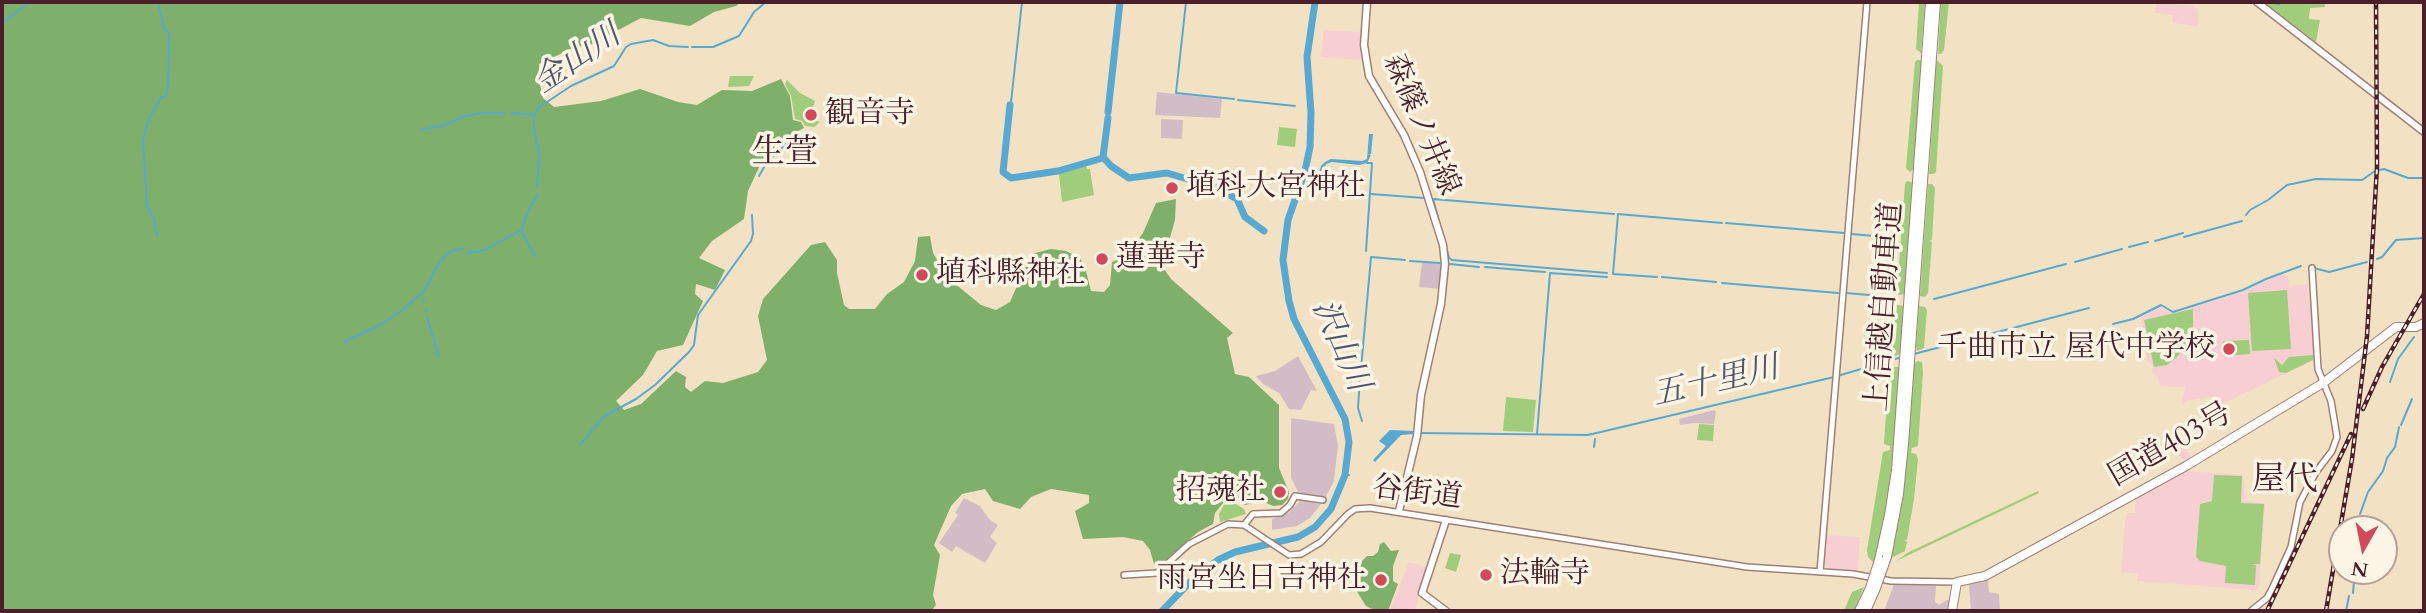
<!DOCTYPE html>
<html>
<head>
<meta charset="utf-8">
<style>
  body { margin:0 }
  #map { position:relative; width:2426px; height:613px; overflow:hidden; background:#f3e1c3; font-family:Cardo,serif }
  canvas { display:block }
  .frame { position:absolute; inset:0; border:4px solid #4a1f2b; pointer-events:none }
  .north { position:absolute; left:2328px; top:515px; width:70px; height:70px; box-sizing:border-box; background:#fcf5e5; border:2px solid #b59f9b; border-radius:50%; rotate:189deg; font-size:19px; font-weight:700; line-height:28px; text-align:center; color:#4a1f2b }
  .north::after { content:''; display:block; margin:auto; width:24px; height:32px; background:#d1495b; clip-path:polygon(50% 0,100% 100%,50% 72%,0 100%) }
</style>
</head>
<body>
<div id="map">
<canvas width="2426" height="613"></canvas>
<div class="frame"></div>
<div class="north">N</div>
</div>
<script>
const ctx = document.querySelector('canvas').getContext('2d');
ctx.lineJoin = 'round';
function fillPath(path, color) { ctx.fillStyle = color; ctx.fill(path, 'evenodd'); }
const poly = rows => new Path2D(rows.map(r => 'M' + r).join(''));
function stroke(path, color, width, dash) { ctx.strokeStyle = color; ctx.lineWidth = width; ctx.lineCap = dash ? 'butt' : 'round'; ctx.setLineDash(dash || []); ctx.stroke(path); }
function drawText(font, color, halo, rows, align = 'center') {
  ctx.font = font + ' Cardo,"Noto Serif JP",serif'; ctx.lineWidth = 7; ctx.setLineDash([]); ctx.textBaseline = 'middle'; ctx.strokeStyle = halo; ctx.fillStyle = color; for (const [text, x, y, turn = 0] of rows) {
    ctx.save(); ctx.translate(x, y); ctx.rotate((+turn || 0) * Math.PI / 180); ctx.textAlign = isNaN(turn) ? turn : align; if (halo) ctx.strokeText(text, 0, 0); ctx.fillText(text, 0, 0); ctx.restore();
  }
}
const built = poly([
  [2156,2,2193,6,2198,10,2198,26,2173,23,2173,15,2155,13],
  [1324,30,1360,32,1361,60,1321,57],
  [2280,275,2288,276,2289,286,2308,284,2314,360,2218,406,2215,396,2185,401,2184,405,2182,404,2185,387,2160,386,2157,376,2152,373,2153,365,2147,361,2141,317,2159,307,2171,313,2184,310,2243,292],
  [2174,432,2193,459,2186,464,2176,451,2172,452,2161,438],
  [2186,471,2243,475,2245,501,2265,503,2259,587,2256,590,2137,581,2137,574,2121,572,2126,513,2135,513,2136,498],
  [1827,535,1860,537,1858,571,1829,569,1824,563],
  [1409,562,1429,568,1414,611,1390,611]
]);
const industrial = poly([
  [1157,92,1222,99,1220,118,1155,115],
  [1161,119,1183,120,1182,139,1161,138],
  [1422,262,1440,264,1442,266,1440,289,1419,287],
  [1298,356,1317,391,1311,390,1301,410,1289,409,1279,393,1263,384,1256,376,1275,371],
  [1714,410,1716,412,1714,424,1694,423,1680,425,1679,419],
  [1291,418,1334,424,1338,445,1334,481,1325,498,1298,492,1291,478],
  [964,498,980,506,989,519,998,525,990,537,997,543,985,563,956,546,952,552,939,543,958,515,955,513],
  [1300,501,1321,504,1310,518,1297,526,1272,530,1272,519,1288,513],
  [1988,579,1989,592,1999,594,2000,611,1954,611,1971,610,1969,584],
  [1894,584,1936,586,1935,602,1939,605,1947,600,1952,600,1950,611,1884,611]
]);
const green = poly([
  [1919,2,1925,2,1921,53,1916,49],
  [1941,2,1949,2,1944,50,1941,54,1938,54],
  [2264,2,2325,2,2325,7,2310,8,2309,19,2320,20,2316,42],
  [1917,60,1922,60,1915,168,1910,172,1906,168,1915,62],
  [1938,61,1943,66,1936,172,1933,174,1929,174,1936,62],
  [730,76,754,76,749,86,728,87],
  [787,80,800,93,815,101,813,107,808,109,807,118,820,122,814,127,805,126,802,121,795,119,791,96,785,84],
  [1279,127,1297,129,1295,147,1277,145],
  [1086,165,1087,169,1090,169,1094,195,1062,202,1059,174],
  [1907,181,1913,183,1905,294,1899,295,1897,292,1905,184],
  [1928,184,1932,184,1935,188,1932,240,1929,241,1932,242,1928,293,1925,297,1920,296],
  [2287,290,2291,349,2252,351,2248,293],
  [1897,305,1904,306,1901,353,1894,357,1892,355,1892,347],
  [1919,306,1925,307,1927,310,1924,348,1917,351,1916,346],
  [2193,309,2193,332,2187,345,2177,357,2167,365,2154,367,2144,320],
  [2249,340,2250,354,2224,356,2223,341],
  [2313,355,2313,360,2286,373,2279,372,2274,358,2282,365,2289,357],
  [1917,361,1922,362,1923,373,1918,446,1912,448,1911,453,1916,454,1918,459,1914,499,1907,540,1904,540,1907,542,1905,551,1891,558,1901,508,1914,364],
  [1889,367,1900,367,1894,450,1885,519,1874,563,1868,557,1867,550,1883,452,1890,450,1890,446,1884,444],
  [1506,397,1536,400,1533,432,1503,431],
  [1699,424,1714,425,1713,441,1697,440],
  [2214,475,2242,476,2241,503,2264,504,2260,564,2251,564,2256,565,2255,585,2225,583,2226,566,2200,561,2196,557,2200,504,2212,501],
  [2038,491,2039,493,1896,561,1907,553],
  [1234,503,1244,509,1246,514,1220,522,1219,514,1224,505],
  [1450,553,1461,555,1456,572,1445,568],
  [1864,587,1854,611,1844,611,1852,592]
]);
const forest = poly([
  [2,2,741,2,736,6,714,12,690,26,641,18,590,45,575,47,539,64,539,80,543,98,554,107,601,101,640,89,678,102,697,105,722,90,752,91,781,79,790,96,793,120,801,122,804,128,796,132,762,161,748,191,744,219,712,241,699,258,725,270,715,290,696,284,695,294,703,301,683,345,657,351,643,375,616,401,624,410,641,404,676,371,686,377,685,387,691,392,705,381,723,383,758,372,767,360,758,316,763,299,811,245,825,242,837,260,837,273,844,305,849,309,875,309,887,294,904,282,915,261,918,237,930,236,933,253,948,278,981,305,996,310,1010,302,1031,254,1051,249,1066,251,1080,258,1086,271,1091,291,1104,292,1110,285,1112,262,1126,256,1143,233,1156,203,1176,199,1175,220,1162,266,1171,279,1233,333,1227,338,1235,374,1249,377,1279,405,1279,468,1289,492,1288,499,1282,505,1273,506,1262,501,1245,505,1236,500,1223,503,1215,513,1213,524,1198,532,1162,563,1154,564,1150,550,1143,541,1123,537,1083,539,1075,511,1089,503,1089,495,1051,489,1031,497,1020,509,993,501,985,489,962,494,951,506,934,545,940,555,933,595,936,605,931,611,2,611],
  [1384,542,1391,551,1399,550,1393,566,1393,581,1398,584,1388,611,1376,611,1366,606,1356,590,1362,561,1367,556,1373,556,1378,552,1380,544]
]);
const water = poly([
  [1369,134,1373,134,1371,154,1368,154,1371,155,1367,163,1359,165,1332,162,1326,164,1322,177,1327,178,1323,192,1313,192,1321,166,1325,162,1331,159,1362,161,1367,159],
  [1390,430,1414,431,1414,434,1401,435,1375,462,1373,460,1386,446,1379,441]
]);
const stream = poly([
  [1186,2,1176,93,1234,99],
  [2268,2,2279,4],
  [2,23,30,2],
  [692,47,713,47,739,36,754,12,766,2],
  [1238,100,1295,106],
  [1011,102,1022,2],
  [512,113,533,115],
  [534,116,538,108,571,86,614,66,626,47,631,44,653,40,669,46,688,47],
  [534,117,534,128,539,155,537,187],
  [420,130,445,125,465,116,482,113,505,113],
  [759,176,767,162,786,144],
  [1371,194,1424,198],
  [2246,215,2250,210,2268,200,2287,185,2316,179,2362,180,2375,171,2384,169,2408,178,2424,178],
  [1726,223,1844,233],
  [522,232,535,256],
  [1852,234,1896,238],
  [157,236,154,219,147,206,143,140,149,119,161,97,165,97,168,89,169,37,169,32,164,29,158,2],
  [2184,237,2242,221],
  [2155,241,2183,233],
  [2129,247,2148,242],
  [1366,251,1372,163,1367,163],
  [467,253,485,250,521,230,529,209,538,194],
  [2377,259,2382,257,2396,240,2424,238],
  [1410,261,1440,263],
  [2075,262,2122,249],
  [1450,264,1479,267],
  [1485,267,1545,272],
  [2314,268,2329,272,2367,262],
  [1607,273,1452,260,1449,258,1433,199,1614,214],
  [1657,277,1613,274,1618,214,1722,223],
  [1662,277,1716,282],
  [1722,283,1838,293],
  [1846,293,1892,297],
  [424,299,424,302],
  [1934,299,2066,264],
  [426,309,426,312],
  [427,318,439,357],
  [2113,324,2133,319,2161,305,2173,312,2243,290,2266,279,2301,266],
  [344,342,380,325,404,309,424,291,439,263,449,252,464,248],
  [1914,354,2089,308],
  [1361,369,1371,257,1405,260],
  [1360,378,1358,408,1362,421],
  [2390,382,2398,359,2414,337],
  [2401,425,2412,399],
  [1420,433,1588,435,1834,377,1902,357],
  [1537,434,1550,273,1607,277],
  [580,445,603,417,636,399,655,385,689,352,694,345,698,315,751,241,753,234,752,215],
  [1594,447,1595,439],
  [1345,475,1349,475],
  [2360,514,2368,492,2383,471,2387,458,2395,447,2399,427],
  [2357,529,2358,519],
  [2354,571,2354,576],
  [2353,593,2354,581],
  [2346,611,2349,596]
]);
const river = poly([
  [1010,105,1003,172,1011,178,1058,171,1103,158],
  [1108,112,1120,2],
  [1108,118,1103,157,1111,166,1129,178,1167,173,1215,187,1237,199,1245,217,1264,231],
  [1162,611,1195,577,1218,560,1235,552,1298,537,1315,527,1331,509,1345,475,1349,442,1345,419,1294,319,1289,301,1283,260,1288,220,1305,171,1310,147,1311,113,1307,57,1315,2]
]);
const minor = poly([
  [1244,525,1253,514,1281,513,1290,505,1295,496,1323,500],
  [1820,572,1867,2],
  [1124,575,1157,573,1189,544,1228,524,1244,525,1289,555,1301,554,1321,542,1348,514,1355,509,1370,508,1747,567,1853,574,1891,581,1957,582],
  [2251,611,2267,598,2272,589,2291,547,2300,502,2316,472,2332,451,2337,437,2331,401,2318,369,2312,268]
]);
const major = poly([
  [1367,2,1364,45,1369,76,1404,135,1420,172,1443,245,1445,264,1441,304,1421,395,1417,436,1399,511],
  [2257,2,2424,132],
  [1446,611,1422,593,1446,520]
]);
const highway = poly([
  [1887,557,1899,494,1904,444,1936,2],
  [1879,560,1889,515,1896,470,1930,2],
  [1859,611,1870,588],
  [1866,611,1876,588],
  [1952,611,1957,582,1985,576,2186,466,2323,383,2396,327,2416,327,2424,323]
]);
const rail = poly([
  [2363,409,2382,367,2424,294],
  [2267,611,2351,434],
  [2326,611,2352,459,2367,336,2377,167,2376,2]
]);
const highwayBridge = poly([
  [1870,588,1879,560],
  [1876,588,1887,557]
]);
const markers = [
  [811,115,7,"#d1495b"],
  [1172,188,7,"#d1495b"],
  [1102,259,7,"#d1495b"],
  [922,275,7,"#d1495b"],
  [2229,349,7,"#d1495b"],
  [1280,492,7,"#d1495b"],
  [1486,575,7,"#d1495b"],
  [1381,580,7,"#d1495b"]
];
const poiNames = [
  ["観音寺",825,115],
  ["埴科大宮神社",1186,188],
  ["蓮華寺",1116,259],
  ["埴科縣神社",936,275],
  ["千曲市立 屋代中学校",2215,349,"right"],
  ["招魂社",1266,492,"right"],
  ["法輪寺",1500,575],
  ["雨宮坐日吉神社",1367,580,"right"]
];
const streetNames = [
  ["森篠ノ井線",1420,125,67],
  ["上信越自動車道",1886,307,-86],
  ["国道403号",2171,446,-30],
  ["谷街道",1417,494,7]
];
const waterNames = [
  ["金山川",578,60,-34],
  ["沢山川",1339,346,66],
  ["五十里川",1716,383,-13]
];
const quarterNames = [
  ["生萱",785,154],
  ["屋代",2285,481]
];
fillPath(built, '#f7cfd3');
fillPath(industrial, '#d2bdc7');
fillPath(green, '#9fcd7b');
fillPath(forest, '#7fb06b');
fillPath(water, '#58a9d2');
stroke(stream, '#58a9d2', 2);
stroke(river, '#58a9d2', 7);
stroke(minor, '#9e8077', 8);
stroke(major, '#9e8077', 9);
stroke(highway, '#9e8077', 10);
stroke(minor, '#fff', 5);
stroke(major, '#fff', 6);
stroke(highway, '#fff', 8);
stroke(rail, '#4a1f2b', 4.5);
stroke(rail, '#fcf5e5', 2, [5]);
stroke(highwayBridge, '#9e8077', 10, []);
stroke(highwayBridge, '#fff', 8);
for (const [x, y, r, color] of markers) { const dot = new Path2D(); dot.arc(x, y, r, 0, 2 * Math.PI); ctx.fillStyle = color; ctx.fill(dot); stroke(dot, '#fcf5e5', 2.5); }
drawText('30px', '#4a1f2b', '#fcf5e5', poiNames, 'left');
drawText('30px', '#4a1f2b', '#fcf5e5', streetNames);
drawText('italic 32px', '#50566e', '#fcf5e5', waterNames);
drawText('33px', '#4a1f2b', '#fcf5e5', quarterNames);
</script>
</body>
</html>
